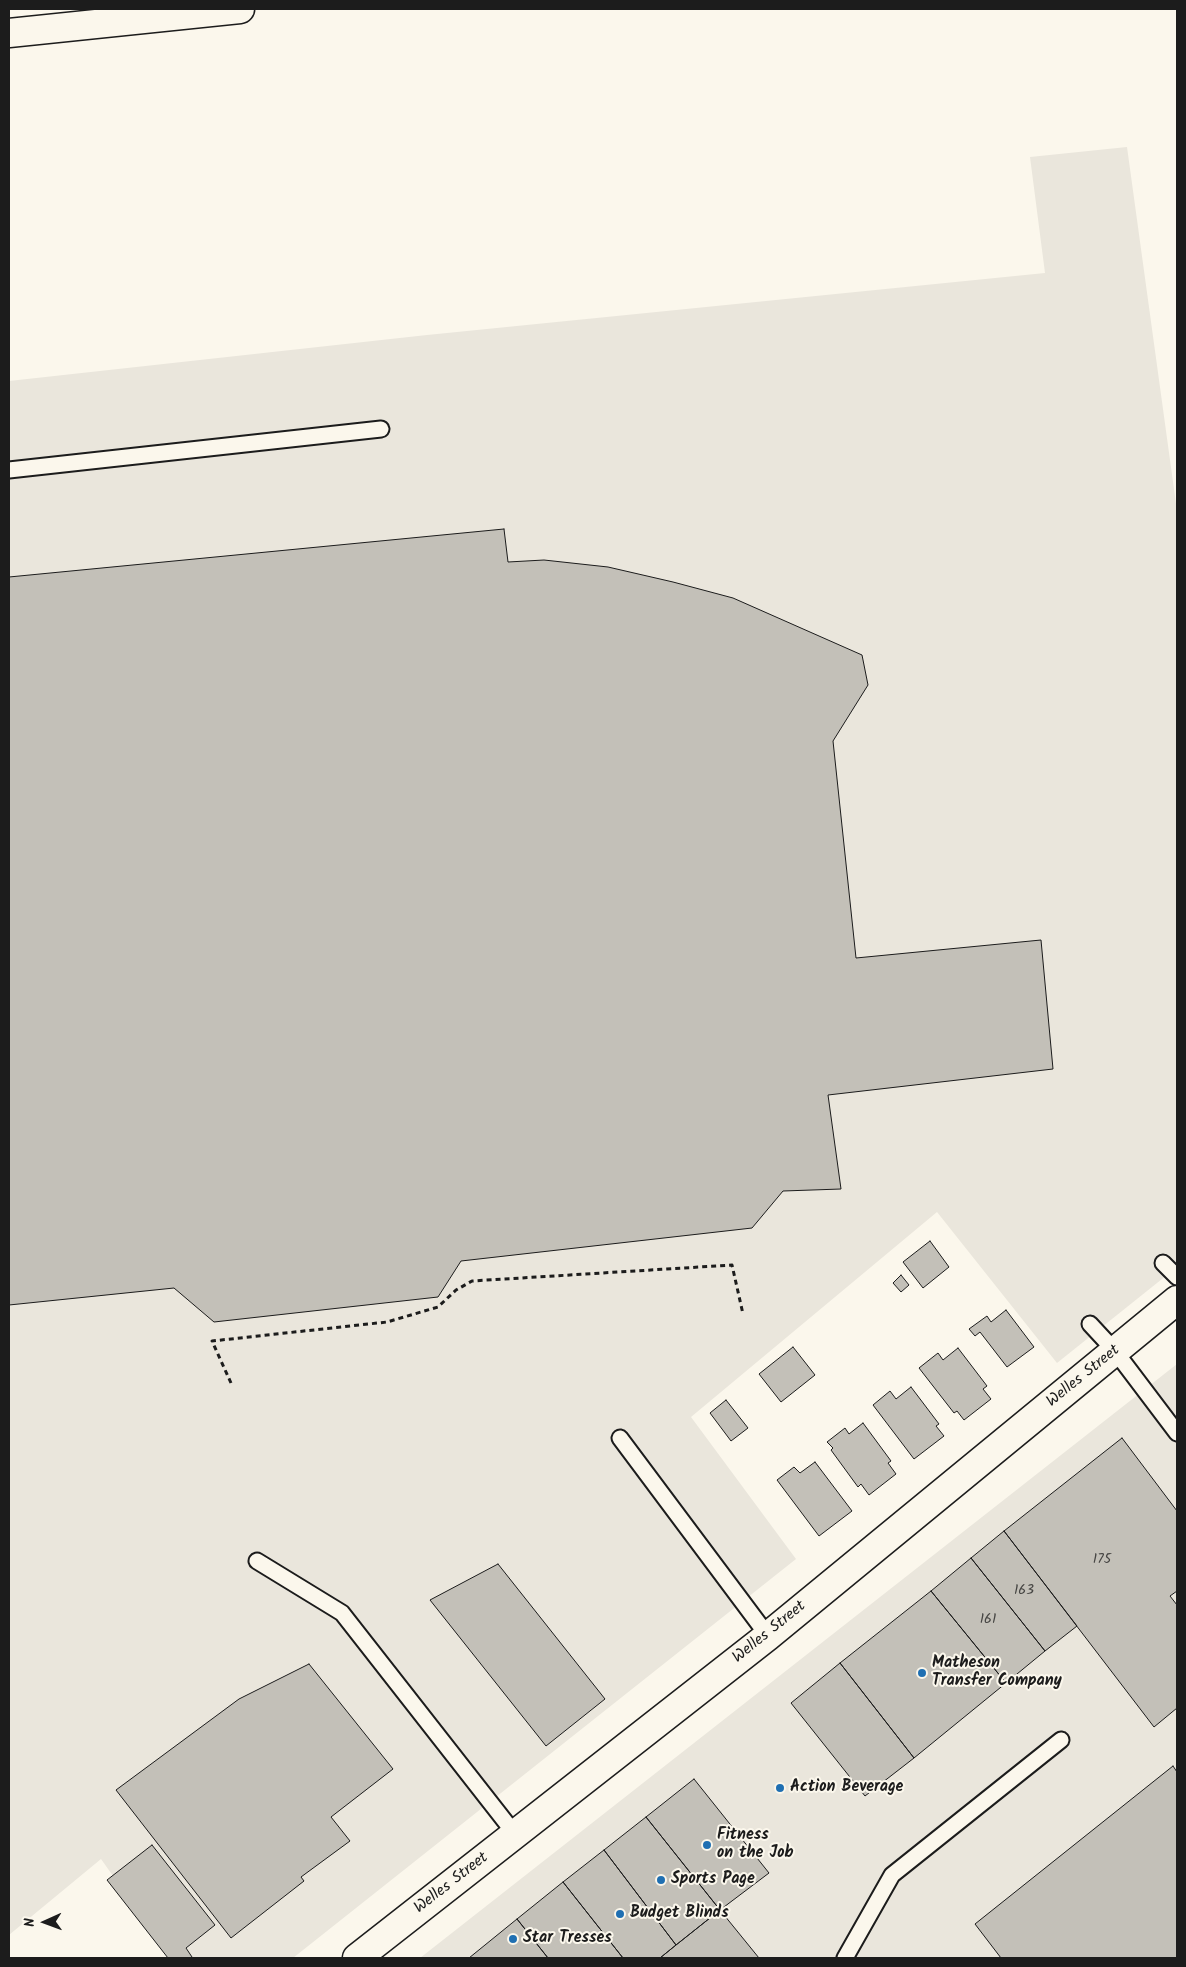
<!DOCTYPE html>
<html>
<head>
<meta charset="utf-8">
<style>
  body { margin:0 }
  #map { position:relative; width:1186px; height:1967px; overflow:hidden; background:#fbf7ec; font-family:Kalam,sans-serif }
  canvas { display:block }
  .frame { position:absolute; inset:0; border:10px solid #1c1c1c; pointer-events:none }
  .north { position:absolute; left:20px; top:1897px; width:50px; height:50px; -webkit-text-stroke:4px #fbf7ec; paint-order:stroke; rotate:268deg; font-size:14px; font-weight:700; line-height:20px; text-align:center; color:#1c1c1c }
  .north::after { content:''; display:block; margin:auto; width:18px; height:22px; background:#1c1c1c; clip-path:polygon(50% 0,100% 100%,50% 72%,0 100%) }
</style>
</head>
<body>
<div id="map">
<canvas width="1186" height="1967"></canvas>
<div class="frame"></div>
<div class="north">N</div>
</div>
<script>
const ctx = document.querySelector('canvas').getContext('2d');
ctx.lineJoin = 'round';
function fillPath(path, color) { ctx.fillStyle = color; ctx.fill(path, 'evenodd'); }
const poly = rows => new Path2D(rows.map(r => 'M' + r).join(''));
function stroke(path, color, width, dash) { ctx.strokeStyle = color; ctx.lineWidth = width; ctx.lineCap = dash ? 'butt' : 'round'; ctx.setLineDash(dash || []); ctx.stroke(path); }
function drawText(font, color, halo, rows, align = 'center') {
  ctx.font = font + ' Kalam,sans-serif'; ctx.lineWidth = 4; ctx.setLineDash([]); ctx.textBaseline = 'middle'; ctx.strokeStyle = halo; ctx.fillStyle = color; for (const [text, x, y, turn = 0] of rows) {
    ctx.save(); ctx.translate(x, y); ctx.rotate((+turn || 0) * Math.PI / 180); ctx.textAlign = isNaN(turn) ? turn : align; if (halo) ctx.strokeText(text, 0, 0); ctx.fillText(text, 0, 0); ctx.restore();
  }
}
const built = poly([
  [1127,147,1177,511,1177,1267,1057,1363,937,1212,691,1417,796,1559,293,1958,171,1958,101,1859,9,1935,9,381,427,335,1045,273,1030,157],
  [1177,1364,1177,1958,420,1958]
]);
const building = poly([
  [504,529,508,562,544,560,608,567,673,582,733,598,862,655,868,685,833,741,856,958,1041,940,1053,1069,828,1095,841,1189,783,1191,752,1228,461,1261,438,1297,214,1322,174,1288,9,1305,9,577,504,529],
  [930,1241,949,1267,923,1288,903,1262,930,1241],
  [901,1275,909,1285,901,1292,893,1283,901,1275],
  [1006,1310,1034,1347,1007,1367,980,1332,975,1336,969,1329,987,1316,991,1322,1006,1310],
  [793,1347,815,1375,781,1402,759,1374,793,1347],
  [958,1348,987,1386,983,1389,991,1399,964,1420,957,1411,954,1413,919,1368,938,1353,943,1360,958,1348],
  [911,1387,939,1424,936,1426,944,1436,914,1459,873,1405,890,1391,896,1399,911,1387],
  [726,1400,748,1428,731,1441,710,1413,726,1400],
  [863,1423,891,1461,888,1463,896,1474,869,1495,861,1484,858,1487,831,1450,833,1448,827,1442,845,1428,849,1434,863,1423],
  [1122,1438,1177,1511,1177,1591,1170,1596,1177,1605,1177,1708,1154,1727,1004,1531,1122,1438],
  [815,1462,852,1511,819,1536,777,1480,794,1467,800,1473,815,1462],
  [1004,1531,1077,1626,1045,1651,971,1558,1004,1531],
  [971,1558,1045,1651,1006,1683,931,1591,971,1558],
  [498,1564,605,1699,546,1746,430,1600,498,1564],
  [931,1591,1006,1683,914,1758,840,1663,931,1591],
  [840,1663,914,1758,865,1796,791,1703,840,1663],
  [309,1664,393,1769,331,1817,350,1841,301,1877,304,1881,231,1938,116,1790,239,1699,309,1664],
  [1173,1766,1177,1772,1177,1958,1001,1958,975,1924,1173,1766],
  [694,1779,769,1873,720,1910,646,1817,694,1779],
  [646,1817,720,1910,676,1945,604,1850,646,1817],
  [152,1845,215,1925,186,1948,192,1957,191,1958,168,1958,107,1880,152,1845],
  [604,1850,676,1945,660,1958,623,1958,563,1882,604,1850],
  [563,1882,623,1958,548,1958,517,1919,563,1882],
  [720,1910,759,1958,660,1958,676,1945,720,1910],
  [517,1919,548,1958,469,1958,517,1919]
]);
const path = poly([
  [231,1383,212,1341,387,1322,438,1307,456,1290,472,1281,732,1265,743,1314]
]);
const lane = poly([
  [9,470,381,429],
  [1163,1263,1177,1277],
  [1090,1324,1115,1351,1177,1433],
  [620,1438,768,1636],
  [257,1561,342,1613,515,1834],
  [845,1958,892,1875,1061,1740]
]);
const secondary = poly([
  [9,33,240,9],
  [357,1958,768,1636,1177,1300]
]);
const markers = [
  [922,1673,5,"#1f6fb2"],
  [780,1788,5,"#1f6fb2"],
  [707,1845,5,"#1f6fb2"],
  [661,1880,5,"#1f6fb2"],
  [620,1914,5,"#1f6fb2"],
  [513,1939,5,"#1f6fb2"]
];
const numberNames = [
  ["175",1102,1561],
  ["163",1024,1592],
  ["161",988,1621]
];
const streetNames = [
  ["Welles Street",1084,1377,-39],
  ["Welles Street",770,1633,-39],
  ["Welles Street",452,1884,-38]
];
const poiNames = [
  ["Matheson",932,1664],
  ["Transfer Company",932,1682],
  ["Action Beverage",790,1788],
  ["Fitness",717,1836],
  ["on the Job",717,1854],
  ["Sports Page",671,1880],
  ["Budget Blinds",630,1914],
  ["Star Tresses",523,1939]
];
fillPath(built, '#eae6dc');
fillPath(building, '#c3c0b8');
stroke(building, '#1c1c1c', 1);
stroke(lane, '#1c1c1c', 19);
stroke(secondary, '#1c1c1c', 31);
stroke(path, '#1c1c1c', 3, [5, 4]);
stroke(lane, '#fbf7ec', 15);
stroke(secondary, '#fbf7ec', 28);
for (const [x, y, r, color] of markers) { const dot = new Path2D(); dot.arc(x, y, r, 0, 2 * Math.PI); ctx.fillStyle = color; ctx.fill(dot); stroke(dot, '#fbf7ec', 2); }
drawText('14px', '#464543', null, numberNames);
drawText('16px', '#1c1c1c', '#fbf7ec', streetNames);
drawText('bold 16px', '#1c1c1c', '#fbf7ec', poiNames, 'left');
</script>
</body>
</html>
